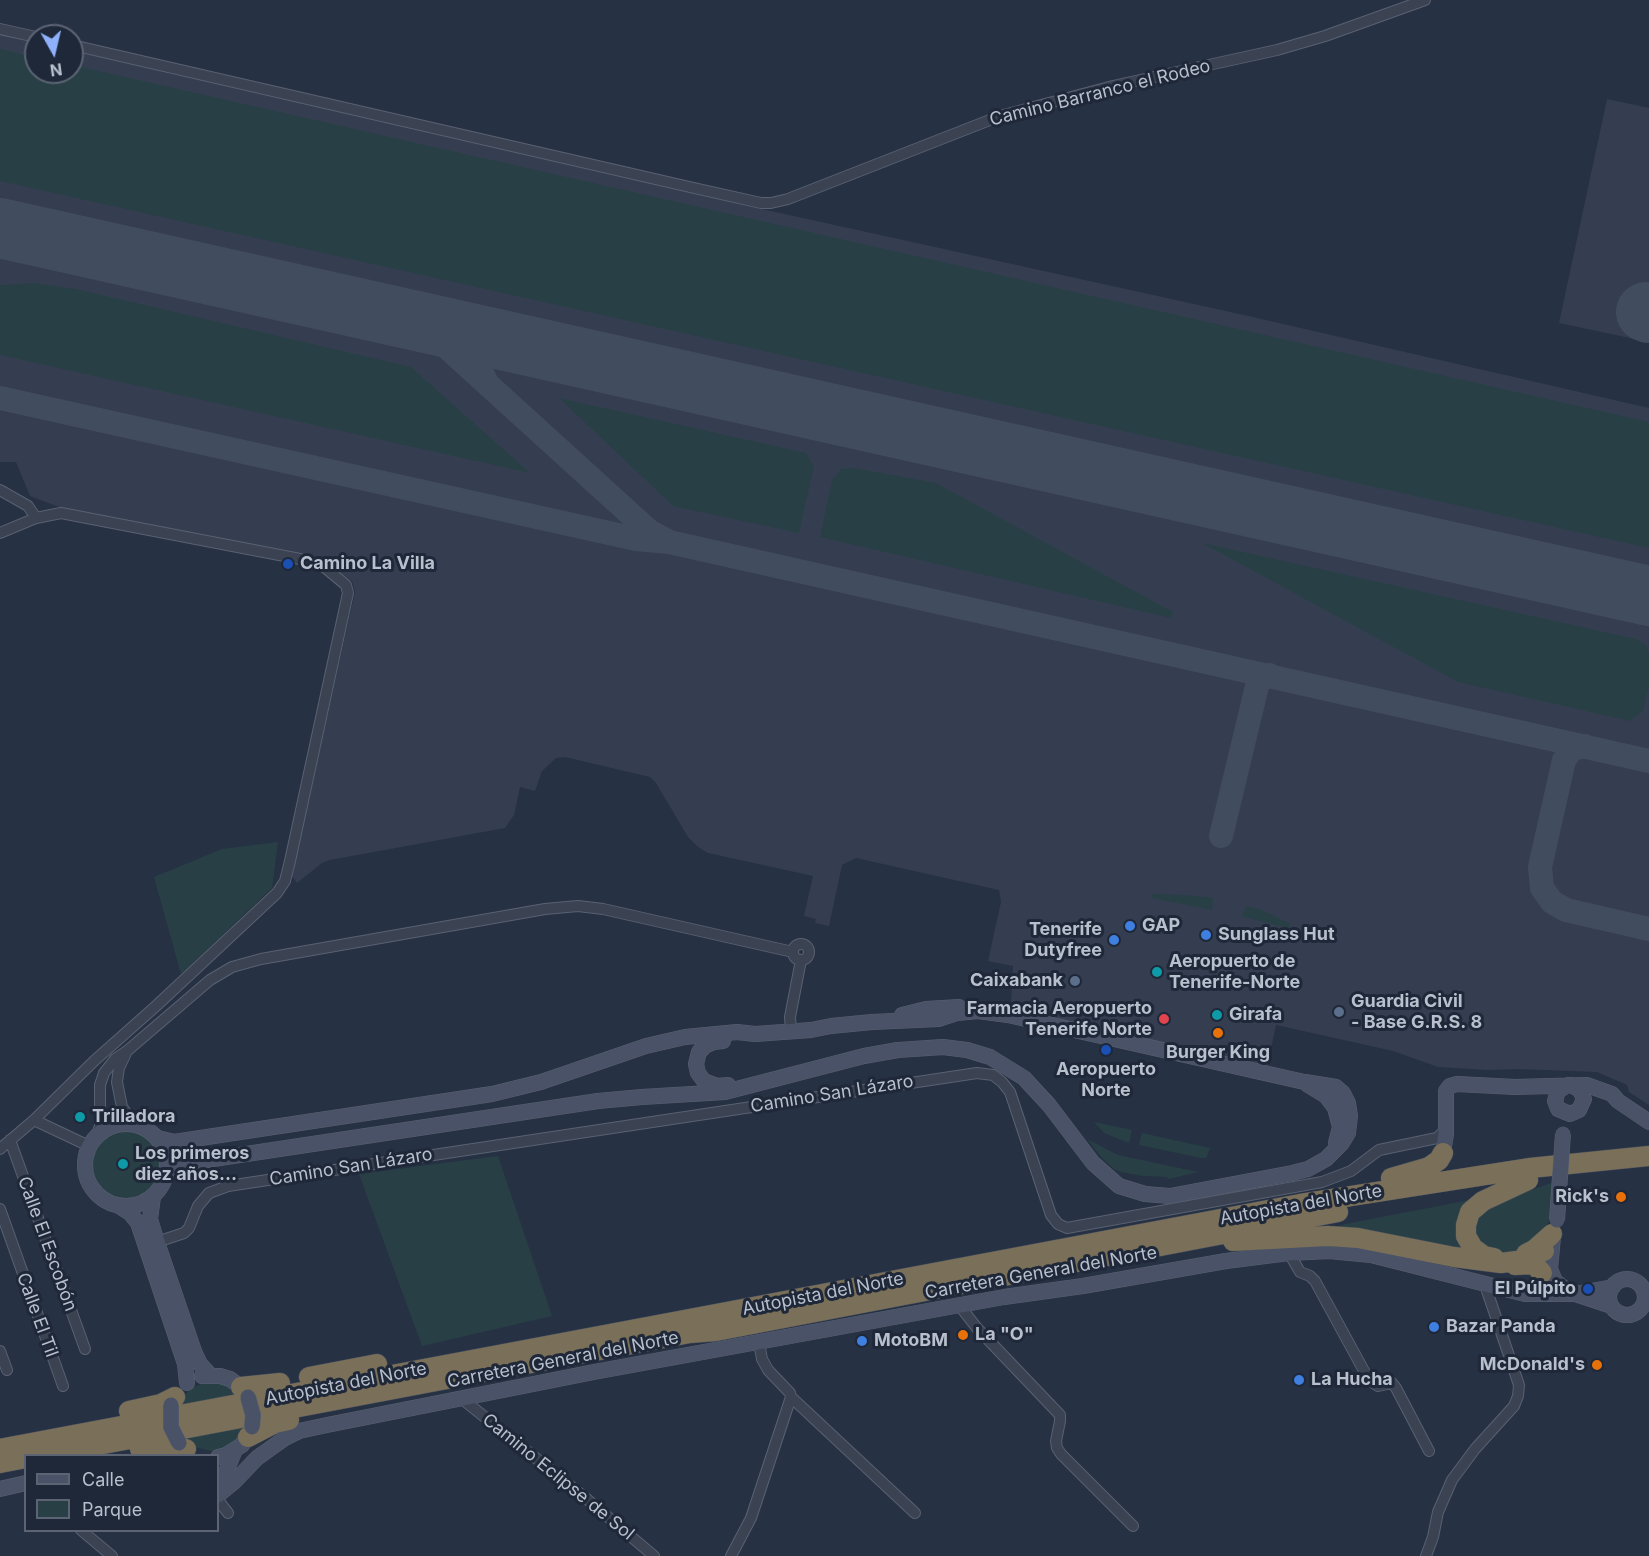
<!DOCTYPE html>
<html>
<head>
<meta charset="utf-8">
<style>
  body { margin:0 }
  #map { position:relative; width:1649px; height:1556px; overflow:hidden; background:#263144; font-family:Inter,sans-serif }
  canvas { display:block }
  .legend { position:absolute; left:24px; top:1454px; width:195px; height:78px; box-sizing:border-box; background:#1f2839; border:2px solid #5c6474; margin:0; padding:8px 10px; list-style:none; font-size:18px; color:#b8bfcd }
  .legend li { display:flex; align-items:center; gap:12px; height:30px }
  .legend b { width:30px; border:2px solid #5c6474 }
  .north { position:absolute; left:24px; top:24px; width:60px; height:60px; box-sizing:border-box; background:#1f2839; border:2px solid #5c6474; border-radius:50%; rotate:172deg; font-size:16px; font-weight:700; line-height:24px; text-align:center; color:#b8bfcd }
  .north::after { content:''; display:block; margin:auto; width:21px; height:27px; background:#8fb1fb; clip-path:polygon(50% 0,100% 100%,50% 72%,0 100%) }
</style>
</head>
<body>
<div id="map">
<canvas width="1649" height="1556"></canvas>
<ul class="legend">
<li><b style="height:8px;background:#495267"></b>Calle</li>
<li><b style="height:16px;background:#284045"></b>Parque</li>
</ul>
<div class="north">N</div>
</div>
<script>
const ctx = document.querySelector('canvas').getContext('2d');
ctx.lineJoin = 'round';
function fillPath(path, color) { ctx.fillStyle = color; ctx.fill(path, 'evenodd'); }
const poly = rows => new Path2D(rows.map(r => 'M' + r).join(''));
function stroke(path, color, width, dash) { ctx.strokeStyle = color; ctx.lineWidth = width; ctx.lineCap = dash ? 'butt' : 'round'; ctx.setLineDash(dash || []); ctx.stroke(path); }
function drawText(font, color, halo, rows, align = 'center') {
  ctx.font = font + ' Inter,sans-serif'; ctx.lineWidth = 6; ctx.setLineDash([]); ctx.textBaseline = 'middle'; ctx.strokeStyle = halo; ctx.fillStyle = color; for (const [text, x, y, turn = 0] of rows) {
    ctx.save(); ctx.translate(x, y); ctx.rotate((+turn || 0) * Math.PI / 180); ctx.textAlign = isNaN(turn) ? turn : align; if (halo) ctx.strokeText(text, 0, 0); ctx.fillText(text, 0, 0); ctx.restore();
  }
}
const airport = poly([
  [0,35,36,43,36,72,72,72,72,51,712,198,1244,315,1649,408,1649,1105,1629,1092,1627,1085,1597,1072,1517,1069,1488,1070,1438,1067,1393,1051,1276,1025,1265,1077,1010,1020,1013,966,988,961,1001,902,999,890,856,858,842,865,829,926,815,923,816,919,804,916,813,876,708,853,698,847,688,837,656,783,650,777,565,757,556,758,542,771,535,791,520,787,514,815,505,828,330,860,322,863,297,883,292,876,355,592,352,581,324,560,59,507,30,496,16,462,0,462],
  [1607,99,1649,108,1649,342,1559,323]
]);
const green = poly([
  [0,49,36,57,36,72,72,72,72,65,1649,422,1649,548,0,181],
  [34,283,76,289,411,367,530,473,0,355,0,285],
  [559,398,806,453,814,466,799,533,673,506],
  [854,468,936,483,1173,612,1171,618,820,537,832,480,841,469],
  [1202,543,1636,639,1646,645,1649,654,1649,686,1643,711,1630,721,1458,682],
  [278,842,272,888,181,974,154,877,222,849],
  [1152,894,1185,895,1213,898,1212,910,1152,898],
  [1245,906,1260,909,1289,923,1290,929,1241,916,1245,910],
  [1094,1122,1132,1130,1129,1143,1104,1133],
  '92 1164a34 34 0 1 1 68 0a34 34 0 1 1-68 0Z',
  [1142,1133,1210,1148,1208,1154,1206,1158,1201,1158,1139,1145],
  [1087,1139,1118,1155,1198,1172,1169,1179,1167,1177,1143,1176,1121,1172,1114,1169,1102,1158],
  [498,1156,552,1316,422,1346,359,1174],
  [1554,1182,1552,1215,1544,1232,1520,1251,1493,1253,1481,1245,1473,1231,1476,1218,1491,1204],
  [1475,1199,1472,1254,1323,1231,1345,1224],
  [206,1382,216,1382,226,1385,234,1389,240,1397,178,1409,180,1401,190,1389],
  [245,1423,237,1439,229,1446,220,1450,211,1451,195,1447,183,1435]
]);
const taxiway = poly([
  [0,228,1,228],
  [364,309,393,318,419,329,441,342,649,531,668,541],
  [487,383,481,371,481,357,485,350,491,344,500,342,511,342],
  [0,398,636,539,669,542,1649,761],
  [1585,746,1572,749,1564,760,1540,867,1542,888,1552,902,1566,910,1649,929],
  [1221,836,1257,686,1259,681,1269,675]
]);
const runway = poly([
  [0,228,1649,596],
  [1646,312,1649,313]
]);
const street = poly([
  [0,29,36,37],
  [72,45,694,188,761,203,771,203,788,199,1000,116,1113,86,1277,50,1325,36,1425,0],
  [0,490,28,506,36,518],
  [0,533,36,518,61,513,300,559,323,566,346,585,348,593,290,861,285,881,277,893,156,1006,94,1061,34,1120,0,1149],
  '793 952a8 8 0 1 1 16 0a8 8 0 1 1-16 0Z',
  [791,1031,790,1017,801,960],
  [127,1051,119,1068,117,1082,122,1107,134,1124],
  [34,1120,89,1146],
  [97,1135,100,1126,100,1085,104,1073,115,1059,127,1051,210,980,232,967,261,959,545,909,578,906,603,909,793,952],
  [10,1140,85,1349],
  [0,1209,63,1386],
  [157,1242,184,1233,189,1228,198,1206,209,1193,228,1186,977,1073,993,1075,1002,1082,1010,1092,1051,1215,1058,1224,1067,1228,1322,1182,1351,1171,1379,1150,1437,1138,1446,1129],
  [1289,1253,1300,1272,1310,1276,1315,1281,1369,1380,1378,1386,1392,1383,1396,1388,1429,1451],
  [959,1305,977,1328,1060,1415,1060,1421,1056,1441,1057,1448,1061,1454,1133,1526],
  [0,1351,7,1370],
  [791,1397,915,1513],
  [461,1398,588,1500,654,1556],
  [218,1500,228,1513],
  [81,1530,112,1556],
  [731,1556,751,1518,791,1397,790,1393,768,1370,762,1359,759,1343],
  [1426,1556,1433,1537,1438,1512,1452,1480,1475,1449,1514,1406,1518,1396,1519,1385,1485,1285]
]);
const secondary = poly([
  [902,1015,926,1009,959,1007],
  [723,1041,714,1042,705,1046,699,1052,696,1064,698,1073,704,1081,717,1086,728,1085],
  [1308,1085,1326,1096,1335,1108,1340,1127,1336,1143],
  [1568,1085,1558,1091,1555,1101,1558,1109,1570,1114,1579,1110,1584,1099,1580,1090,1571,1085],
  '85 1165a41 41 0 1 1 82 0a41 41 0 1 1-82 0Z',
  [158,1138,174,1142,492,1094,541,1082,646,1046,685,1037,737,1032,755,1034,811,1030,831,1026,872,1022,939,1019,957,1013,978,1011,1008,1015,1313,1084],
  [1443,1153,1446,1134,1446,1091,1450,1086,1457,1084,1515,1087,1587,1085,1612,1094,1618,1101,1649,1122],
  [167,1172,180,1164,598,1101,642,1097,725,1092,864,1056,898,1050,943,1047,967,1050,990,1057,1024,1078,1049,1105,1093,1163,1119,1186,1145,1194,1170,1196,1292,1173,1308,1169,1326,1159,1342,1143,1348,1133,1350,1116,1348,1103,1343,1093,1336,1087,1305,1082],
  [153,1197,150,1219,157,1242,194,1351,200,1364,210,1375],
  [119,1206,130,1213,138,1223,185,1364,187,1383],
  [1553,1237,1550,1269,1555,1281,1569,1292,1611,1306],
  '1609 1297a18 18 0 1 1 36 0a18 18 0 1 1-36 0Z',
  [202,1376,220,1376,230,1379,241,1387,246,1394],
  [218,1457,226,1455,242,1445,252,1427],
  [0,1489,26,1483],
  [218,1491,235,1450],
  [218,1495,235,1481,257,1458,285,1438,299,1431,327,1425,594,1372,1004,1297,1083,1286,1226,1261,1289,1253,1329,1251,1371,1255,1525,1294,1575,1294,1613,1287]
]);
const highway = poly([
  [1391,1178,1429,1167,1439,1160,1443,1153],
  [1233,1241,1328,1236,1358,1238,1454,1257,1501,1263,1524,1260,1544,1251],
  [1526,1254,1534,1250,1552,1234],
  [1494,1258,1484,1256,1473,1248,1466,1236,1466,1225,1470,1212,1483,1201,1528,1180],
  [1515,1265,1534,1264,1542,1273],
  [309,1377,377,1364],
  [241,1387,280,1383],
  [129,1411,161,1404,175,1397],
  [248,1437,275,1423,289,1420],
  [0,1449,1300,1204,1530,1168,1649,1156],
  [140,1449,169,1446,186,1449],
  [40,1456,690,1333,716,1331,1338,1212],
  [0,1463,26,1458]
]);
const secondaryBridge = poly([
  [1557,1220,1563,1134],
  [248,1397,253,1415,252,1427],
  [171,1405,171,1427,179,1443]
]);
const markers = [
  [288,564,6,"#1a4fb4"],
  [1130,926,6,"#3f7fe0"],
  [1206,935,6,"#3f7fe0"],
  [1114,940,6,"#3f7fe0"],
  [1157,972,6,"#0f9aa8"],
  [1075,981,6,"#5c6f8a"],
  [1339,1012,6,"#5c6f8a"],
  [1217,1015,6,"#0f9aa8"],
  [1164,1019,6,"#e0444e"],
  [1218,1033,6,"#e8710a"],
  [1106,1050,6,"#1a4fb4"],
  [80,1117,6,"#0f9aa8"],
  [123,1164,6,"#0f9aa8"],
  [1621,1197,6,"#e8710a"],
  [1588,1289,6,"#1a4fb4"],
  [1434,1327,6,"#3f7fe0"],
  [963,1335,6,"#e8710a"],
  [862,1341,6,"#3f7fe0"],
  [1597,1365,6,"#e8710a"],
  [1299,1380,6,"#3f7fe0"]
];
const streetNames = [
  ["Camino Barranco el Rodeo",1100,93,-14],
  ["Camino San Lázaro",832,1094,-9],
  ["Camino San Lázaro",351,1167,-9],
  ["Autopista del Norte",1301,1205,-10],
  ["Calle El Escobón",47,1244,70],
  ["Carretera General del Norte",1041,1273,-10],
  ["Autopista del Norte",823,1294,-11],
  ["Calle El Til",37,1315,70],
  ["Carretera General del Norte",563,1360,-11],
  ["Autopista del Norte",346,1384,-11],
  ["Camino Eclipse de Sol",558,1477,39]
];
const poiNames = [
  ["Camino La Villa",300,564],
  ["GAP",1142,926],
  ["Tenerife",1102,930,"right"],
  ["Dutyfree",1102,951,"right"],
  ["Sunglass Hut",1218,935],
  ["Aeropuerto de",1169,962],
  ["Tenerife-Norte",1169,983],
  ["Caixabank",1063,981,"right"],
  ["Guardia Civil",1351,1002],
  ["- Base G.R.S. 8",1351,1023],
  ["Farmacia Aeropuerto",1152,1009,"right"],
  ["Tenerife Norte",1152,1030,"right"],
  ["Girafa",1229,1015],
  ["Burger King",1218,1053,"center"],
  ["Aeropuerto",1106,1070,"center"],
  ["Norte",1106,1091,"center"],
  ["Trilladora",92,1117],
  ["Los primeros",135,1154],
  ["diez años...",135,1175],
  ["Rick's",1609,1197,"right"],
  ["El Púlpito",1576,1289,"right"],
  ["Bazar Panda",1446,1327],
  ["La \"O\"",975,1335],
  ["MotoBM",874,1341],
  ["McDonald's",1585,1365,"right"],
  ["La Hucha",1311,1380]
];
fillPath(airport, '#353e51');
fillPath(green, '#284045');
stroke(taxiway, '#424c5f', 24);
stroke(runway, '#424c5f', 60);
stroke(street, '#596171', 12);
stroke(secondary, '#596171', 16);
stroke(highway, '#454e5e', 21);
stroke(street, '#3b4353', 10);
stroke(secondary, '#495267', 15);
stroke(highway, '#7a6f58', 20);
stroke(secondaryBridge, '#596171', 16, []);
stroke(secondaryBridge, '#495267', 15);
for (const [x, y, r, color] of markers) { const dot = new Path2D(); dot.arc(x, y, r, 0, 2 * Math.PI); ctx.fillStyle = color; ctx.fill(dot); stroke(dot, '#1f2839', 2); }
drawText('18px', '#b8bfcd', '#1f2839', streetNames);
drawText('bold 18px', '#b8bfcd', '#1f2839', poiNames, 'left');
</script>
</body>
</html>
